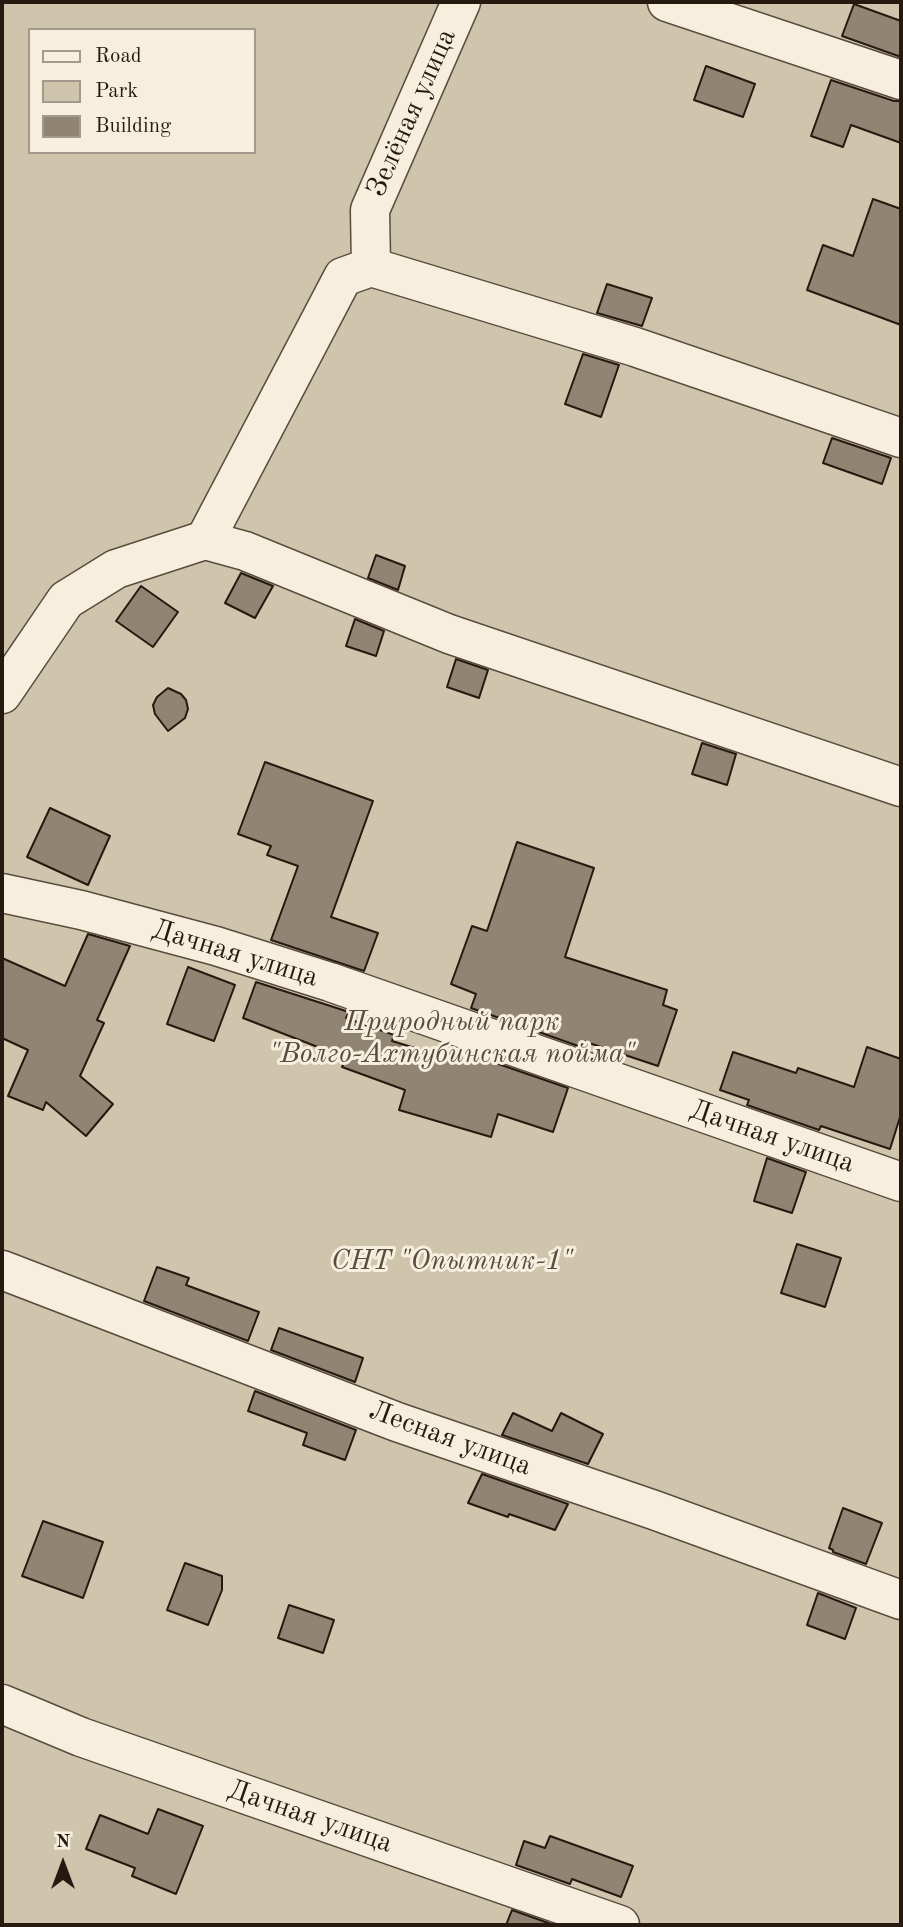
<!DOCTYPE html>
<html>
<head>
<meta charset="utf-8">
<style>
  body { margin:0 }
  #map { position:relative; width:903px; height:1927px; overflow:hidden; background:#f2e7cc; font-family:"Old Standard TT",serif }
  canvas { display:block }
  .frame { position:absolute; inset:0; border:4px solid #261910; pointer-events:none }
  .legend { position:absolute; left:28px; top:28px; width:228px; height:126px; box-sizing:border-box; background:#f7efde; border:2px solid #a3998c; margin:0; padding:9px 12px; list-style:none; font-size:21px; color:#261910 }
  .legend li { display:flex; align-items:center; gap:14px; height:35px }
  .legend b { width:35px; border:2px solid #a3998c }
  .north { position:absolute; left:28px; top:1829px; width:70px; height:70px; -webkit-text-stroke:5px #f7efde; paint-order:stroke; rotate:0deg; font-size:19px; font-weight:700; line-height:28px; text-align:center; color:#261910 }
  .north::after { content:''; display:block; margin:auto; width:24px; height:32px; background:#261910; clip-path:polygon(50% 0,100% 100%,50% 72%,0 100%) }
</style>
</head>
<body>
<div id="map">
<canvas width="903" height="1927"></canvas>
<div class="frame"></div>
<ul class="legend">
<li><b style="height:9px;background:#f7efde"></b>Road</li>
<li><b style="height:19px;background:#cfc4ac"></b>Park</li>
<li><b style="height:19px;background:#908472"></b>Building</li>
</ul>
<div class="north">N</div>
</div>
<script>
const ctx = document.querySelector('canvas').getContext('2d');
ctx.lineJoin = 'round';
function fillPath(path, color) { ctx.fillStyle = color; ctx.fill(path, 'evenodd'); }
const poly = rows => new Path2D(rows.map(r => 'M' + r).join(''));
function stroke(path, color, width, dash) { ctx.strokeStyle = color; ctx.lineWidth = width; ctx.lineCap = dash ? 'butt' : 'round'; ctx.setLineDash(dash || []); ctx.stroke(path); }
function drawText(font, color, halo, rows, align = 'center') {
  ctx.font = font + ' "Old Standard TT",serif'; ctx.lineWidth = 6; ctx.setLineDash([]); ctx.textBaseline = 'middle'; ctx.strokeStyle = halo; ctx.fillStyle = color; for (const [text, x, y, turn = 0] of rows) {
    ctx.save(); ctx.translate(x, y); ctx.rotate((+turn || 0) * Math.PI / 180); ctx.textAlign = isNaN(turn) ? turn : align; if (halo) ctx.strokeText(text, 0, 0); ctx.fillText(text, 0, 0); ctx.restore();
  }
}
const green = poly([
  [2,2,901,2,901,1925,2,1925],
  [30,30,254,30,254,152,30,152]
]);
const building = poly([
  [854,4,901,21,901,57,842,36,854,4],
  [706,66,755,84,743,117,694,100,706,66],
  [831,80,894,101,901,101,901,143,851,125,843,147,811,136,831,80],
  [873,199,901,209,901,325,807,290,823,245,853,256,873,199],
  [607,284,652,298,642,326,597,313,607,284],
  [583,354,619,365,601,417,565,404,583,354],
  [832,438,891,458,882,484,823,463,832,438],
  [376,555,405,566,398,590,368,578,376,555],
  [241,573,273,586,255,618,225,603,241,573],
  [141,586,178,612,153,647,116,621,141,586],
  [355,619,384,631,376,656,346,646,355,619],
  [456,659,488,670,479,698,447,687,456,659],
  [168,688,181,694,186,700,188,709,185,718,168,731,155,714,153,705,157,697,168,688],
  [702,743,736,754,727,785,692,774,702,743],
  [265,762,373,801,331,917,378,933,364,971,271,940,298,866,267,855,271,846,238,834,265,762],
  [50,808,110,836,88,885,27,857,50,808],
  [517,842,594,868,565,957,667,990,663,1005,677,1010,658,1066,583,1041,581,1047,471,1008,476,994,451,984,472,926,487,931,517,842],
  [88,934,130,946,97,1020,104,1023,80,1076,113,1104,86,1136,46,1102,43,1110,8,1096,28,1050,2,1038,2,958,65,986,88,934],
  [188,967,235,985,214,1041,167,1024,188,967],
  [256,982,349,1012,346,1018,394,1035,392,1041,451,1059,455,1049,568,1088,553,1132,498,1114,491,1137,399,1110,405,1090,342,1067,346,1058,243,1018,256,982],
  [867,1047,901,1059,901,1114,890,1149,821,1126,819,1130,747,1105,749,1100,720,1090,733,1052,796,1073,798,1068,854,1087,867,1047],
  [767,1158,806,1172,792,1213,754,1201,767,1158],
  [797,1244,841,1258,825,1307,781,1293,797,1244],
  [157,1267,189,1278,186,1285,259,1312,248,1341,144,1301,157,1267],
  [279,1328,363,1358,355,1382,271,1350,279,1328],
  [255,1391,356,1430,345,1460,303,1445,307,1433,248,1411,255,1391],
  [513,1413,552,1431,561,1413,603,1434,588,1464,502,1435,513,1413],
  [482,1474,568,1504,555,1530,509,1514,508,1517,468,1503,482,1474],
  [843,1508,882,1523,866,1564,833,1552,833,1550,829,1548,843,1508],
  [43,1521,103,1542,83,1598,22,1576,43,1521],
  [185,1563,222,1576,222,1590,208,1625,167,1610,185,1563],
  [818,1593,856,1608,845,1639,807,1625,818,1593],
  [289,1605,334,1620,323,1653,278,1638,289,1605],
  [158,1809,203,1826,176,1894,132,1876,135,1868,86,1849,100,1815,148,1834,158,1809],
  [550,1836,633,1866,621,1897,572,1879,570,1884,516,1865,524,1841,545,1848,550,1836],
  [512,1910,554,1925,506,1925,512,1910]
]);
const minor = poly([
  [667,2,901,80],
  [371,267,370,210,461,2],
  [205,540,343,277,371,267,635,347,901,438],
  [2,694,66,600,116,569,205,540,245,551,449,634,901,787],
  [2,893,81,910,216,946,330,982,901,1182],
  [2,1270,397,1422,654,1510,901,1600],
  [2,1704,81,1737,620,1925]
]);
const streetNames = [
  ["Зелёная улица",412,113,-66],
  ["Дачная улица",235,954,17],
  ["Дачная улица",772,1137,19],
  ["Лесная улица",450,1439,20],
  ["Дачная улица",310,1817,19]
];
const parkNames = [
  ["Природный парк",452,1023],
  ["\"Волго-Ахтубинская пойма\"",452,1055],
  ["СНТ \"Опытник-1\"",452,1262]
];
fillPath(green, '#cfc4ac');
fillPath(building, '#908472');
stroke(building, '#261910', 2);
stroke(minor, '#594c3f', 41);
stroke(minor, '#f7efde', 38);
drawText('28px', '#261910', '#f7efde', streetNames);
drawText('italic 28px', '#594c3f', '#f7efde', parkNames);
</script>
</body>
</html>
